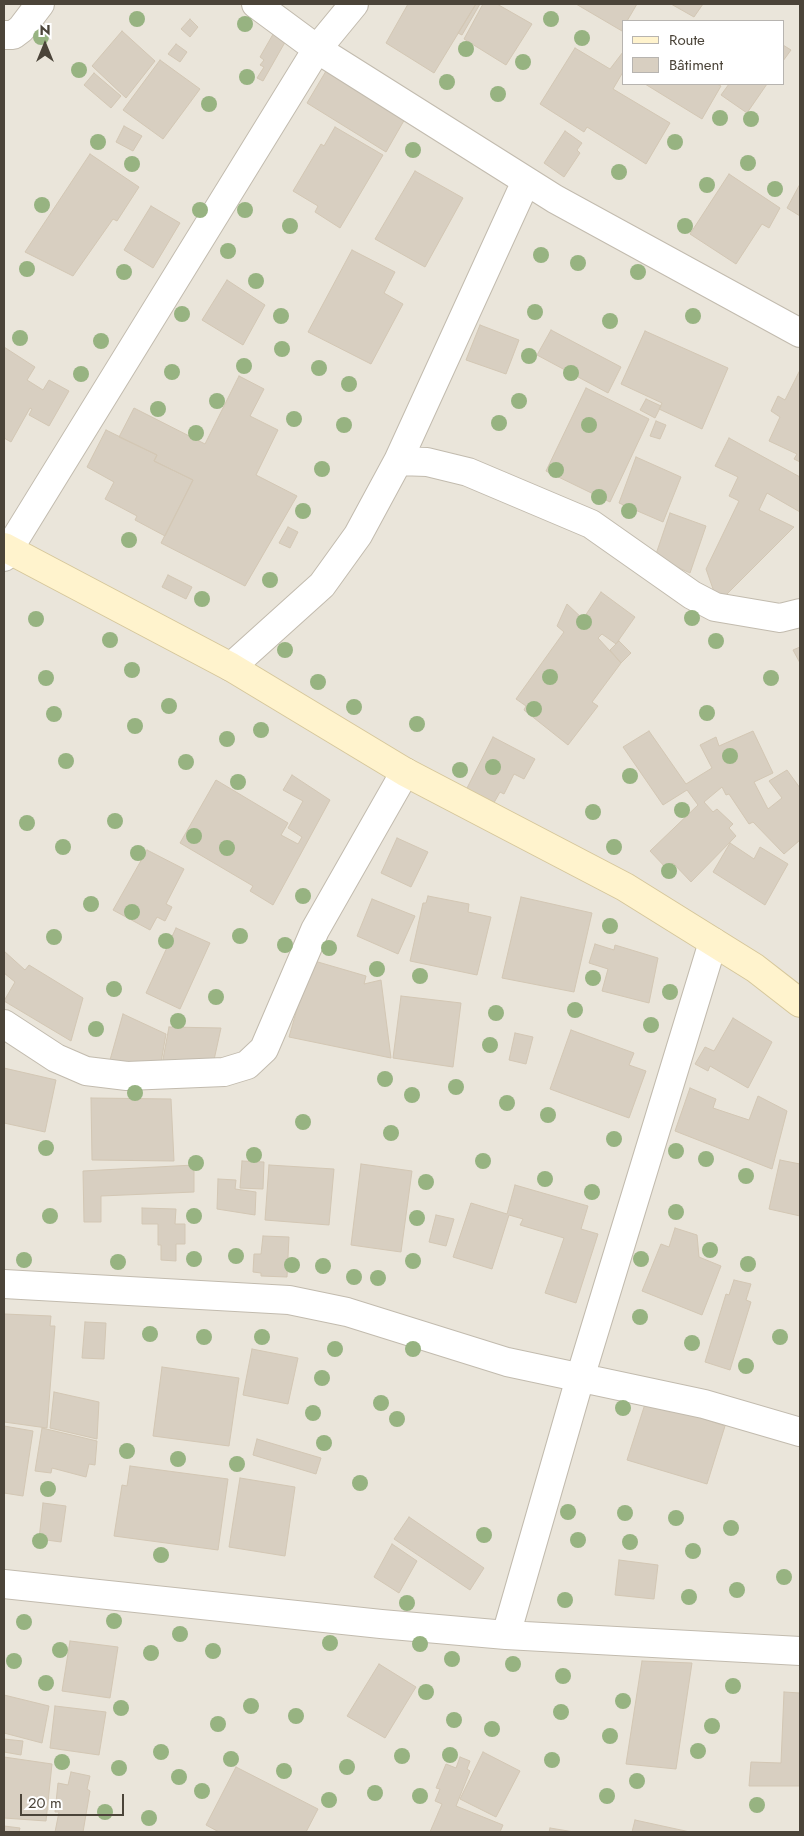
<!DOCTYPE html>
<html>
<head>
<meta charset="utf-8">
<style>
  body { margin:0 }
  #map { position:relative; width:804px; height:1836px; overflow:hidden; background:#f6f3ec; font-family:Jost,sans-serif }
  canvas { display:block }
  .frame { position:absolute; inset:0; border:5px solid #4b4439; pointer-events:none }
  .legend { position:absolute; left:622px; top:20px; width:162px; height:65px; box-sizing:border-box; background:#fff; border:1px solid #b7b4b0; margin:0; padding:6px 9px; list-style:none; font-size:15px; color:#4b4439 }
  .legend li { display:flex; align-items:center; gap:10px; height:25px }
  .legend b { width:25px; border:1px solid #b7b4b0 }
  .north { position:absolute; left:20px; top:20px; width:50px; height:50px; -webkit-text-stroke:4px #fff; paint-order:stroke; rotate:0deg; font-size:14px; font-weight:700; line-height:20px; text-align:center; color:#4b4439 }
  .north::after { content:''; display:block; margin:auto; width:18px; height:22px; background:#4b4439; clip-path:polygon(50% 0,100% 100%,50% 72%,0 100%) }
  .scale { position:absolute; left:20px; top:1794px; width:104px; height:22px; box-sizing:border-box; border:2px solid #4b4439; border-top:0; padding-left:6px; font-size:15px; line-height:18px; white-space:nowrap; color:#4b4439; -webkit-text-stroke:4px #fff; paint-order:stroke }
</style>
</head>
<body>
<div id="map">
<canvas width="804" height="1836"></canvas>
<div class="frame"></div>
<ul class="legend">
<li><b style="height:6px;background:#fff3cd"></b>Route</li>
<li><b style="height:14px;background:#d8cfc1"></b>Bâtiment</li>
</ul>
<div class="north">N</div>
<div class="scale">20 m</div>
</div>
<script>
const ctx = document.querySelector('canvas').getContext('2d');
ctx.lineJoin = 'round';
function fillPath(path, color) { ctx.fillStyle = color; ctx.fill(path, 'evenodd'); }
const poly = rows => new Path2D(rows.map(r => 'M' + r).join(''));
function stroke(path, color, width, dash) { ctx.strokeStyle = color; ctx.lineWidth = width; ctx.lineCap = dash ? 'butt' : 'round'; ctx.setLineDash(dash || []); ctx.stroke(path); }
const residential = poly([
  [4,4,800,4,800,1832,4,1832],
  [623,21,783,21,783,84,623,84]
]);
const building = poly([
  [408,4,476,4,434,73,386,43,408,4],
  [476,4,480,4,462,35,458,33,476,4],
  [483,4,497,4,532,24,506,65,464,39,483,4],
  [576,4,637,4,627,21,623,21,622,31,576,4],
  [671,4,703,4,694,17,671,4],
  [190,19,198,27,190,37,181,29,190,19],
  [276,29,288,37,263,81,257,78,264,67,260,65,264,60,260,57,276,29],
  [122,31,155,61,126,98,92,66,122,31],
  [176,44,187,52,180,62,168,54,176,44],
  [783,45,791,50,783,61,783,45],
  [575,48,610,69,623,52,623,72,613,89,670,123,646,164,587,127,584,132,540,104,575,48],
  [160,60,200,89,163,139,123,110,160,60],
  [332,61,410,110,386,152,307,103,332,61],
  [94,73,121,96,111,108,84,85,94,73],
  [645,84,717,84,721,86,702,119,645,84],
  [729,84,767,84,747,113,721,95,729,84],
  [124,126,142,136,133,151,116,142,124,126],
  [335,127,383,155,340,228,315,212,318,206,293,191,321,144,324,146,335,127],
  [565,131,582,143,577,150,580,153,564,177,544,163,565,131],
  [90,154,139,187,117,221,113,219,73,276,25,252,90,154],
  [415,171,463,198,425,267,375,239,415,171],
  [729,174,780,208,769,228,762,224,736,264,690,234,729,174],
  [800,184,800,216,787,208,800,184],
  [151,206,180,223,153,268,124,250,151,206],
  [352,250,395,272,384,293,403,304,371,364,308,332,352,250],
  [227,280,265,305,243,345,202,320,227,280],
  [480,325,519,340,506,374,466,360,480,325],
  [551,330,621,367,608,393,537,355,551,330],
  [645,331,728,368,702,429,659,409,662,403,621,384,645,331],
  [4,347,35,367,27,380,43,390,49,380,69,391,49,426,29,415,32,409,30,408,11,442,4,438,4,347],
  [800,370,800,462,794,459,797,454,769,441,780,417,771,411,778,396,785,400,800,370],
  [239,376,264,389,250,416,278,430,256,475,297,496,245,586,161,543,193,480,154,461,157,455,119,437,134,408,205,444,239,376],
  [586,388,649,419,610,502,546,471,586,388],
  [646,399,661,406,655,418,640,410,646,399],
  [656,421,666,425,660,439,650,436,656,421],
  [106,430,157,455,154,461,193,480,165,536,135,520,137,516,105,499,114,482,87,467,106,430],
  [729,438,800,477,800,512,767,493,759,510,794,527,718,603,706,569,739,501,729,496,738,477,715,466,729,438],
  [636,457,681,477,663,522,619,503,636,457],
  [670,513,706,526,690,573,655,557,670,513],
  [288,527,298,532,290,548,279,543,288,527],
  [168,575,192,587,186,599,162,587,168,575],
  [601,592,635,617,616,644,602,634,598,638,621,663,592,702,598,706,568,745,524,710,526,706,516,699,564,632,557,626,567,604,583,619,601,592],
  [619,641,631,653,621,663,610,650,619,641],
  [800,647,800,663,793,650,800,647],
  [649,731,686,784,712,768,700,745,716,737,719,746,753,731,773,773,754,782,768,809,782,798,769,781,787,770,800,788,800,840,784,854,753,822,749,824,729,794,726,795,722,787,704,802,713,812,717,809,733,824,729,828,736,836,691,882,673,863,667,869,650,851,698,805,687,790,663,805,623,747,649,731],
  [493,737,535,759,524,779,514,774,504,794,500,792,491,808,464,794,493,737],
  [292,775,330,800,273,905,250,891,253,886,180,843,216,780,288,823,281,835,298,844,302,837,288,828,303,801,283,790,292,775],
  [397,838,428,852,411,887,381,873,397,838],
  [730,843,754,859,760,847,788,864,765,905,713,872,730,843],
  [147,850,184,869,166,904,172,907,165,921,157,917,150,930,113,910,147,850],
  [428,896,469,904,468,912,491,917,477,975,410,961,423,903,426,903,428,896],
  [521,897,592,913,574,992,502,978,521,897],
  [372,899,415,916,398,954,357,936,372,899],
  [176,928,210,943,180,1009,146,993,176,928],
  [595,944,614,950,615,945,658,958,649,1003,602,991,608,969,589,963,595,944],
  [4,951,25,970,29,965,83,998,71,1041,4,1001,15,982,4,973,4,951],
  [311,960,366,976,364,984,381,980,391,1058,289,1037,311,960],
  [401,996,461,1003,453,1067,393,1058,401,996],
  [123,1014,166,1034,160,1068,108,1067,123,1014],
  [733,1018,772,1042,748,1088,710,1066,708,1071,695,1064,705,1047,714,1051,733,1018],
  [169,1027,221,1028,212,1069,161,1070,169,1027],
  [571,1030,634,1053,629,1065,646,1071,629,1118,550,1089,571,1030],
  [515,1033,533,1037,526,1064,509,1060,515,1033],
  [4,1068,56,1080,45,1132,4,1123,4,1068],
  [690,1088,716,1099,713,1108,749,1120,758,1096,787,1111,772,1169,675,1131,690,1088],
  [91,1098,171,1099,174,1161,92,1160,91,1098],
  [780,1160,800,1164,800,1216,769,1209,780,1160],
  [242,1161,264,1162,263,1189,240,1188,242,1161],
  [361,1164,412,1171,401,1252,351,1245,361,1164],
  [194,1165,194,1192,101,1196,101,1222,84,1222,83,1171,194,1165],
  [269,1165,334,1169,329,1225,265,1220,269,1165],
  [218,1179,236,1180,235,1189,256,1192,255,1215,217,1209,218,1179],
  [515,1185,588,1206,581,1229,598,1234,576,1303,545,1293,564,1238,520,1225,523,1219,509,1215,492,1269,453,1257,471,1203,507,1214,515,1185],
  [142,1208,176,1209,175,1224,185,1224,185,1244,176,1244,176,1261,161,1260,161,1245,158,1245,158,1224,142,1224,142,1208],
  [436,1215,454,1219,446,1246,429,1242,436,1215],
  [675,1228,697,1235,699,1257,721,1266,702,1315,642,1291,661,1244,669,1247,675,1228],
  [263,1236,289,1237,287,1277,261,1276,261,1273,253,1272,254,1254,261,1254,263,1236],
  [734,1280,751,1284,746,1300,751,1302,730,1370,705,1362,726,1294,729,1295,734,1280],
  [4,1314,51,1316,50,1326,55,1326,47,1428,4,1422,4,1314],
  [85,1322,106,1323,104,1359,82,1358,85,1322],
  [252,1349,298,1358,288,1404,243,1395,252,1349],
  [162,1367,239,1378,229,1446,153,1436,162,1367],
  [54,1392,99,1402,97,1439,50,1428,54,1392],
  [645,1404,670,1412,671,1408,725,1426,707,1484,627,1460,645,1404],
  [4,1426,33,1431,23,1496,4,1493,4,1426],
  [42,1428,97,1441,95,1465,89,1464,86,1477,52,1468,51,1473,35,1471,42,1428],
  [257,1439,321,1458,316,1474,253,1455,257,1439],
  [130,1466,228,1479,218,1550,114,1536,122,1485,127,1486,130,1466],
  [240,1478,295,1487,285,1556,229,1547,240,1478],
  [43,1503,66,1506,61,1542,39,1539,43,1503],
  [409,1517,484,1568,470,1590,394,1539,409,1517],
  [392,1544,417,1561,399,1593,374,1577,392,1544],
  [619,1560,658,1565,654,1599,615,1595,619,1560],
  [70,1641,118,1647,110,1698,62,1691,70,1641],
  [642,1661,692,1663,676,1769,626,1764,642,1661],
  [379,1664,416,1687,385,1738,347,1716,379,1664],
  [784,1692,800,1693,800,1786,749,1786,751,1762,781,1763,784,1692],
  [4,1695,49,1706,42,1743,4,1733,4,1695],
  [55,1706,106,1712,99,1755,50,1748,55,1706],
  [4,1739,23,1741,21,1755,4,1752,4,1739],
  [483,1752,520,1771,496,1817,460,1799,483,1752],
  [4,1757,52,1764,46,1821,4,1818,4,1757],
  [460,1757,470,1761,467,1769,470,1771,456,1806,503,1825,500,1832,430,1832,442,1804,435,1801,440,1789,436,1788,446,1764,456,1768,460,1757],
  [236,1767,318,1809,306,1832,219,1832,206,1825,236,1767],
  [71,1772,90,1776,87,1789,90,1791,83,1832,55,1832,59,1812,55,1812,58,1783,68,1785,71,1772],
  [635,1820,690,1832,632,1832,635,1820],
  [4,1826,20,1828,19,1832,4,1832,4,1826],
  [550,1828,574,1832,549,1832,550,1828]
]);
const street = poly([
  [256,4,317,49,555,199,800,333],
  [4,35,13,35,21,29,40,4],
  [398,461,526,181],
  [4,557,317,49,354,4],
  [231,667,322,585,358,535,398,461,427,462,468,472,591,524,692,595,715,607,780,618,800,613],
  [4,1024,56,1058,86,1071,127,1076,224,1072,247,1065,264,1049,315,930,405,772],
  [4,1284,289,1300,347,1312,507,1362,704,1404,800,1432],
  [4,1584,381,1624,506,1635,800,1651],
  [506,1635,580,1378,713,942]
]);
const secondary = poly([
  [4,547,231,667,405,772,625,887,755,968,800,1003]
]);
const trees = [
  [137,19],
  [551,19],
  [245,24],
  [41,37],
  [582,38],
  [466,49],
  [523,62],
  [79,70],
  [247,77],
  [447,82],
  [498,94],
  [209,104],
  [720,118],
  [751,119],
  [98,142],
  [675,142],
  [413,150],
  [748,163],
  [132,164],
  [619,172],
  [707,185],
  [775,189],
  [42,205],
  [200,210],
  [245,210],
  [290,226],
  [685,226],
  [228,251],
  [541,255],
  [578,263],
  [27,269],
  [124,272],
  [638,272],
  [256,281],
  [535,312],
  [182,314],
  [281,316],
  [693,316],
  [610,321],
  [20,338],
  [101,341],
  [282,349],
  [529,356],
  [244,366],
  [319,368],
  [172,372],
  [571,373],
  [81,374],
  [349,384],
  [217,401],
  [519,401],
  [158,409],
  [294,419],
  [499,423],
  [344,425],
  [589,425],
  [196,433],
  [322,469],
  [556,470],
  [599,497],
  [303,511],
  [629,511],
  [129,540],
  [270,580],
  [202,599],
  [692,618],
  [36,619],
  [584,622],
  [110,640],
  [716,641],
  [285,650],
  [132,670],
  [550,677],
  [46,678],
  [771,678],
  [318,682],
  [169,706],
  [354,707],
  [534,709],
  [707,713],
  [54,714],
  [417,724],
  [135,726],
  [261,730],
  [227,739],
  [730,756],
  [66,761],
  [186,762],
  [493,767],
  [460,770],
  [630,776],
  [238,782],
  [682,810],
  [593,812],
  [115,821],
  [27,823],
  [194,836],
  [63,847],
  [614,847],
  [227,848],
  [138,853],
  [669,871],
  [303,896],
  [91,904],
  [132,912],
  [610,926],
  [240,936],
  [54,937],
  [166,941],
  [285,945],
  [329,948],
  [377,969],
  [420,976],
  [593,978],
  [114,989],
  [670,992],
  [216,997],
  [575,1010],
  [496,1013],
  [178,1021],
  [651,1025],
  [96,1029],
  [490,1045],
  [385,1079],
  [456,1087],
  [135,1093],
  [412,1095],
  [507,1103],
  [548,1115],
  [303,1122],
  [391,1133],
  [614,1139],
  [46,1148],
  [676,1151],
  [254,1155],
  [706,1159],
  [483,1161],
  [196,1163],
  [746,1176],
  [545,1179],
  [426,1182],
  [592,1192],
  [676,1212],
  [50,1216],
  [194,1216],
  [417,1218],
  [710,1250],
  [236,1256],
  [194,1259],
  [641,1259],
  [24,1260],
  [413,1261],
  [118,1262],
  [748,1264],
  [292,1265],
  [323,1266],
  [354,1277],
  [378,1278],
  [640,1317],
  [150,1334],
  [204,1337],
  [262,1337],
  [780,1337],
  [692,1343],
  [335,1349],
  [413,1349],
  [746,1366],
  [322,1378],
  [381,1403],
  [623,1408],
  [313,1413],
  [397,1419],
  [324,1443],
  [127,1451],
  [178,1459],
  [237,1464],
  [360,1483],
  [48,1489],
  [568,1512],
  [625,1513],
  [676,1518],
  [731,1528],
  [484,1535],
  [578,1540],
  [40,1541],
  [630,1542],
  [693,1551],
  [161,1555],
  [784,1577],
  [737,1590],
  [689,1597],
  [565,1600],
  [407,1603],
  [114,1621],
  [24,1622],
  [180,1634],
  [330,1643],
  [420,1644],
  [60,1650],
  [213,1651],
  [151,1653],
  [452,1659],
  [14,1661],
  [513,1664],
  [563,1676],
  [46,1683],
  [733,1686],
  [426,1692],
  [623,1701],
  [251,1706],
  [121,1708],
  [561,1712],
  [296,1716],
  [454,1720],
  [218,1724],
  [712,1726],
  [492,1729],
  [610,1736],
  [698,1751],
  [161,1752],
  [450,1755],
  [402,1756],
  [231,1759],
  [552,1760],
  [62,1762],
  [347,1767],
  [119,1768],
  [284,1771],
  [179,1777],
  [637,1781],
  [202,1791],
  [375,1793],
  [420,1796],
  [607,1796],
  [329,1800],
  [757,1805],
  [105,1812],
  [149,1818]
];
fillPath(residential, '#eae5da');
fillPath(building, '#d8cfc1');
stroke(building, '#d3c7b4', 1);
stroke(street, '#c2bbae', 30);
stroke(secondary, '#d6c79b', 30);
stroke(street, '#fff', 28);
stroke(secondary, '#fff3cd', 28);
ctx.fillStyle = '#97b381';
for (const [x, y] of trees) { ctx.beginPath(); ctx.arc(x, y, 8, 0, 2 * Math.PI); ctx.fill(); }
</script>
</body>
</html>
